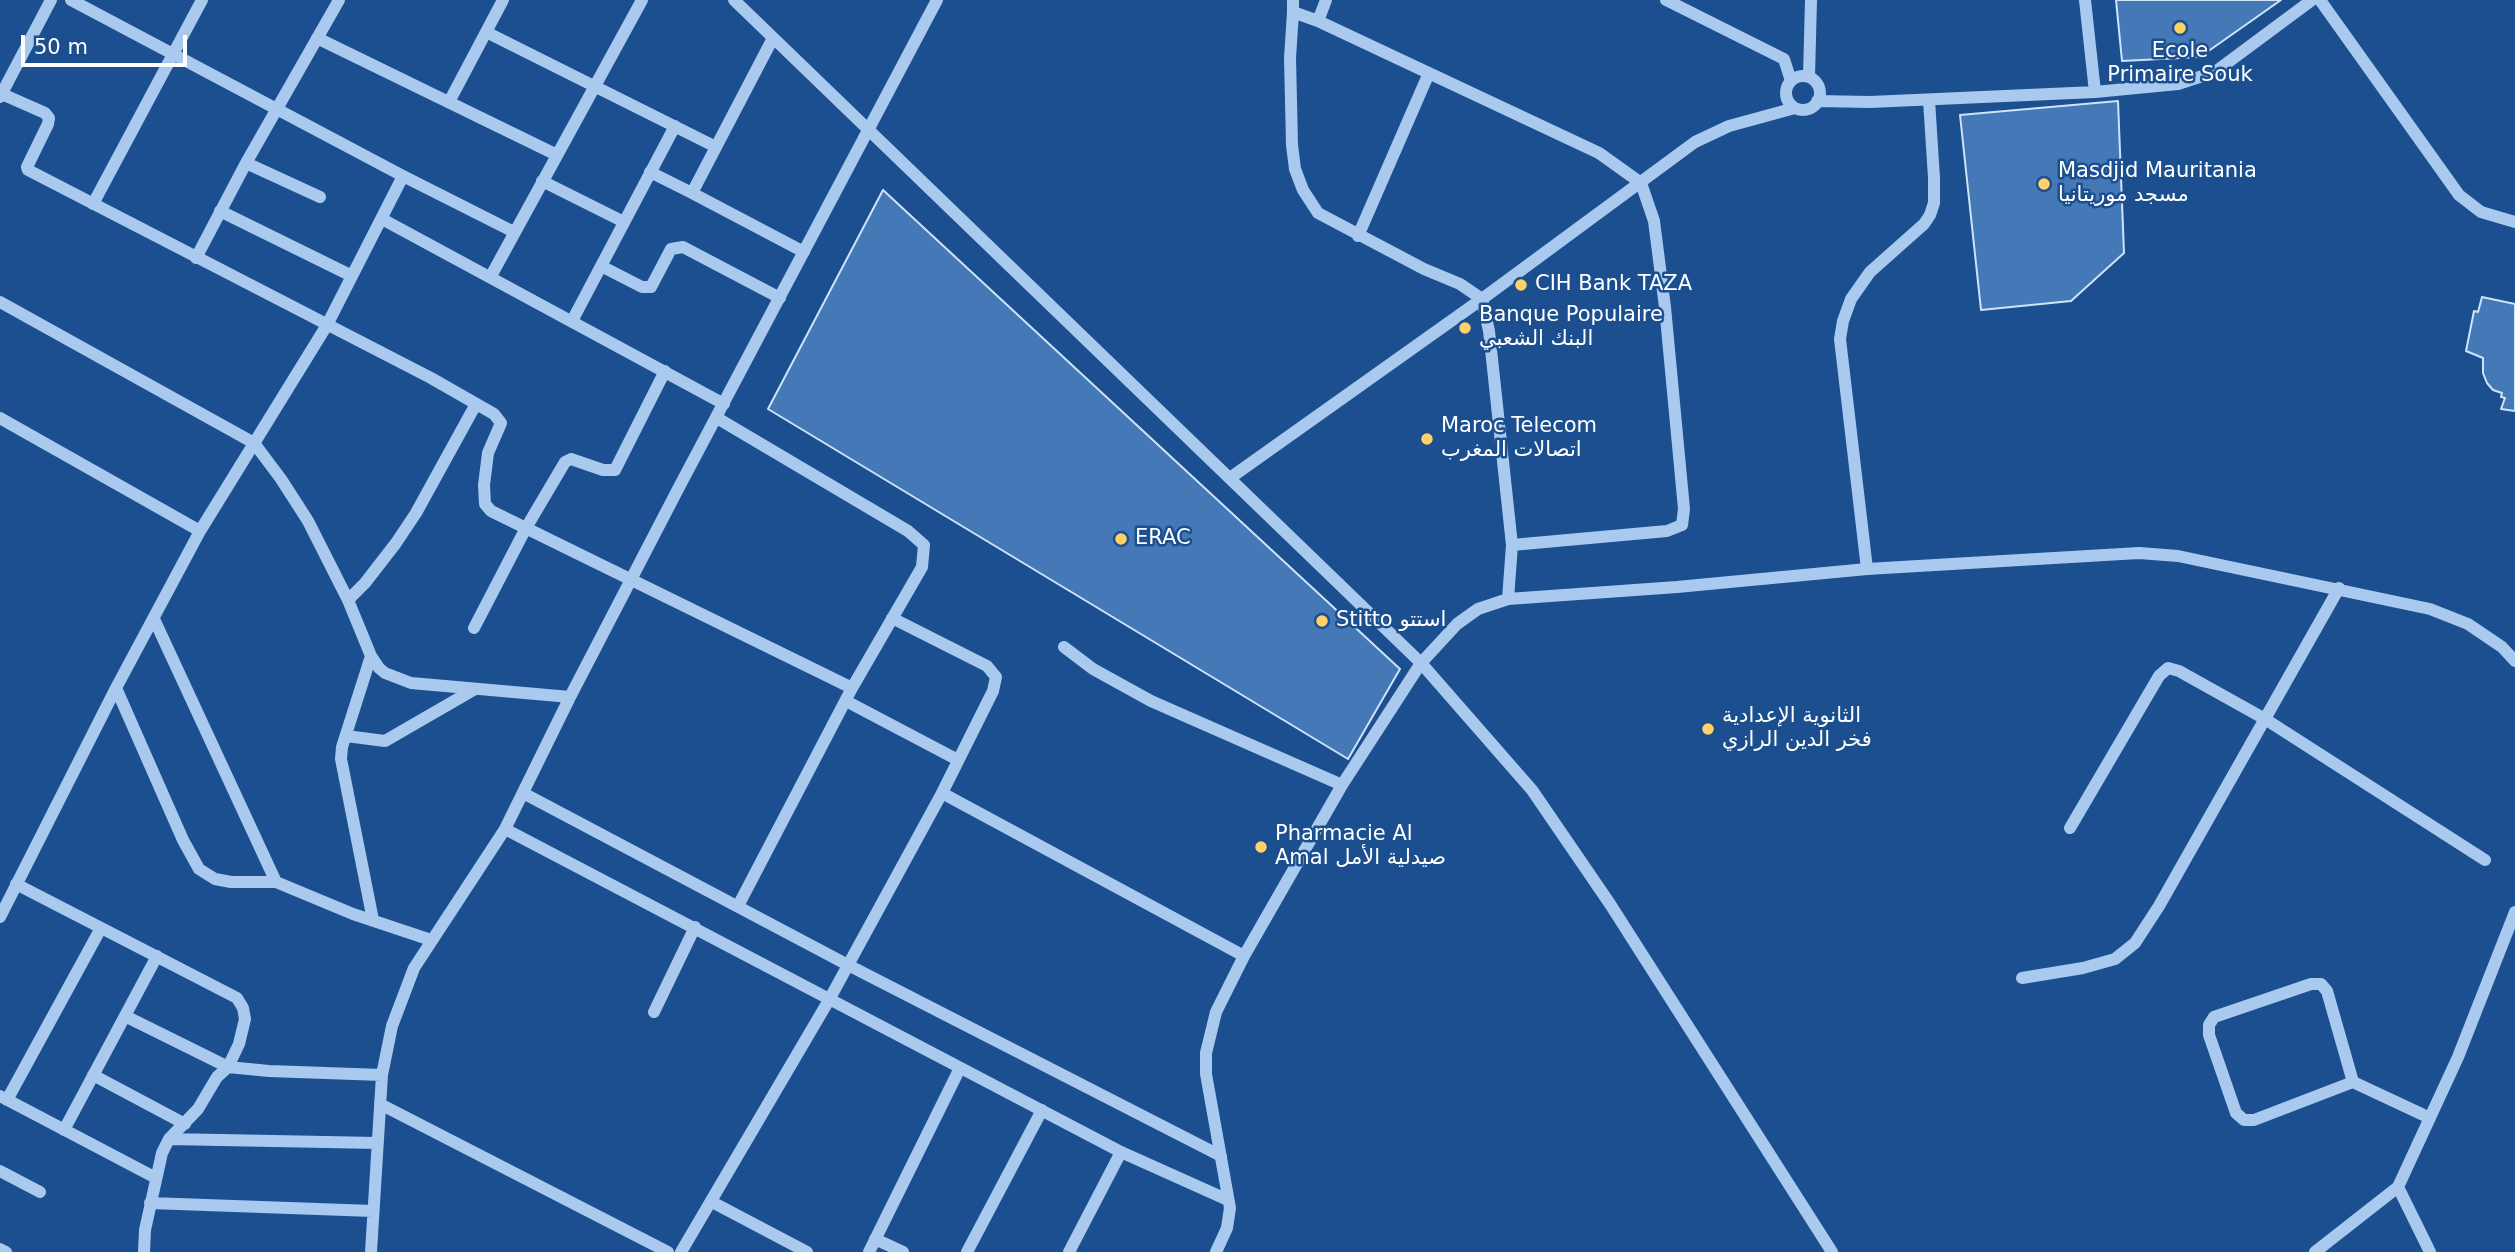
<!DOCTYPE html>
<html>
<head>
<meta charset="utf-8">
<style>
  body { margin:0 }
  #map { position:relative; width:2515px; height:1252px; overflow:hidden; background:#1b4f8f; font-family:"DejaVu Sans",sans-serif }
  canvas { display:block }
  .scale { position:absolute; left:21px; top:35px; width:166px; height:32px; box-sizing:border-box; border:4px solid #fff; border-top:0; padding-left:9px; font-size:21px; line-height:24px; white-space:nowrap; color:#fff; -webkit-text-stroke:5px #1b4f8f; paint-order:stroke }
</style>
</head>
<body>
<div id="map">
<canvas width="2515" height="1252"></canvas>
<div class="scale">50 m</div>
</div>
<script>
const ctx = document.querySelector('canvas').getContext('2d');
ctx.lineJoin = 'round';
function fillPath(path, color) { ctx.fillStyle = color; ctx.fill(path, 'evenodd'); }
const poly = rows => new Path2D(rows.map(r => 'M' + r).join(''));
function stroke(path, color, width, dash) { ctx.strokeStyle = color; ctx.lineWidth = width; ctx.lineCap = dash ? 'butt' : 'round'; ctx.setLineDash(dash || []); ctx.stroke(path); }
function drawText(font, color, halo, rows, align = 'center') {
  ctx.font = font + ' "DejaVu Sans","Noto Sans Arabic",sans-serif'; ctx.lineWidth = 5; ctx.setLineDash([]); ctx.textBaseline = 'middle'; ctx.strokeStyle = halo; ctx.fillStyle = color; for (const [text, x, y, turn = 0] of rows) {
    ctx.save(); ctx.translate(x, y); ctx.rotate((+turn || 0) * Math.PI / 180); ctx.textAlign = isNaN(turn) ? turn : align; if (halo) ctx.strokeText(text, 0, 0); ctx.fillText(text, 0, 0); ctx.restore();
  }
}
const building = poly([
  [2116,0,2281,0,2200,57,2122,61,2116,0],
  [2118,101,2124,253,2071,301,1981,310,1960,115,2118,101],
  [883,190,1400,669,1348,759,768,409,883,190],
  [2482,297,2515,304,2515,411,2501,409,2505,398,2501,397,2502,393,2493,390,2487,383,2483,373,2483,358,2466,351,2474,311,2478,312,2482,297]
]);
const minor = poly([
  [71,0,403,176,514,232],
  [734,0,1421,663,1532,790,1610,904,1832,1252],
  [1293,0,1293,12,1318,21,1599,153,1641,183,1654,221,1665,307,1684,509,1682,525,1667,531,1512,545],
  [1666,0,1784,59,1791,81],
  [2085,0,2095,92],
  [2320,0,2459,195,2481,212,2515,222],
  [1293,12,1290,58,1292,145,1295,169,1303,190,1318,213,1424,269,1460,284,1482,299,1489,331,1512,545,1508,599],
  [1318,21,1326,0],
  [486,32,716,147],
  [317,38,557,155],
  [773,38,692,193,804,252],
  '1786 93a17 17 0 1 1 34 0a17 17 0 1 1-34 0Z',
  [1809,77,1811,0],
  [2,94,45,113,49,118,48,124,27,167,28,170,431,378,494,414,501,423,488,453,484,485,485,504,491,511,852,688],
  [0,97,51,0],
  [1817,101,1870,102,2095,92,2178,84,2215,72,2312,0],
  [449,102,503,0],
  [246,163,320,197],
  [650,172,692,193],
  [542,181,624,222],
  [93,204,202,0],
  [220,211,352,276],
  [382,219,724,404],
  [1358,236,1429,73],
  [196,258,246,163,339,0],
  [601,266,642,287,651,287,671,249,683,247,780,298],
  [491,276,642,0],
  [0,302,254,443,281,479,308,521,348,600,371,656,379,668,385,673,411,683,570,697],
  [572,321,675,126],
  [0,418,200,531],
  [717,418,908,531,924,545,922,567,852,688,738,906],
  [1230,478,1482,299,1695,142,1729,126,1795,108],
  [1867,569,1840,339,1843,321,1851,299,1870,272,1924,224,1930,215,1934,203,1934,178,1929,100],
  [348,600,365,583,396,543,416,513,476,404],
  [154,619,276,882],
  [474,628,526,528,565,462,571,459,603,470,615,470,665,371],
  [1064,647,1093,669,1151,701,1342,785],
  [371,656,342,747,341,759,373,920],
  [116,688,183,840,199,869,215,879,231,882,276,882,353,914,431,940],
  [846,701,958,760],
  [346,736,385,741,475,689],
  [523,793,848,965,1221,1156],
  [942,793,1244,956],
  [2070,828,2159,676,2168,668,2179,671,2265,719,2485,860],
  [505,829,1121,1152,1228,1200],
  [16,884,237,998,243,1008,245,1019,239,1044,228,1067,269,1071,382,1075],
  [0,917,116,688,200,531,327,325,403,176],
  [2022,978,2083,968,2115,959,2135,943,2159,906,2339,588],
  [654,1012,695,927],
  [125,1016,228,1067,217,1077,198,1109,169,1139,162,1153,145,1230,144,1252],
  [93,1075,185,1124],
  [2353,1082,2327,991,2321,984,2311,984,2214,1017,2209,1025,2209,1035,2236,1113,2244,1120,2254,1120,2353,1082,2430,1118],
  [0,1096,156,1178],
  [7,1100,101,928],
  [380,1104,668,1252],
  [64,1130,157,956],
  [169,1139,377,1143],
  [0,1171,40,1192],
  [2398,1187,2430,1252],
  [712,1202,807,1252],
  [150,1203,373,1211],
  [875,1239,903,1252],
  [0,1249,6,1252],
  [371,1252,382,1075,392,1026,414,968,505,829,570,697,677,491,937,0],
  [681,1252,829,1000,942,793,993,691,996,677,987,666,892,618],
  [869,1252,960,1068],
  [967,1252,1042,1110],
  [1069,1252,1121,1152],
  [1216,1252,1227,1228,1230,1208,1206,1074,1206,1053,1216,1012,1244,956,1342,785,1421,663,1457,624,1478,609,1508,599,1677,587,1867,569,2139,553,2178,556,2430,609,2468,624,2502,647,2515,661],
  [2315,1252,2398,1187,2458,1057,2515,912]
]);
const markers = [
  [2180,28,7,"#ffd166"],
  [2044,184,7,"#ffd166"],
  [1521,285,7,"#ffd166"],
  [1465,328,7,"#ffd166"],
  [1427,439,7,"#ffd166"],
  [1121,539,7,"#ffd166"],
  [1322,621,7,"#ffd166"],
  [1708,729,7,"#ffd166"],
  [1261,847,7,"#ffd166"]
];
const poiNames = [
  ["Ecole",2180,52,"center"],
  ["Primaire Souk",2180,76,"center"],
  ["Masdjid Mauritania",2058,172],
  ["مسجد موريتانيا",2058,196],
  ["CIH Bank TAZA",1535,285],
  ["Banque Populaire",1479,316],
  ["البنك الشعبي",1479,340],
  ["Maroc Telecom",1441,427],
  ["اتصالات المغرب",1441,451],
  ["ERAC",1135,539],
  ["Stitto استتو",1336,621],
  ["الثانوية الإعدادية",1722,717],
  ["فخر الدين الرازي",1722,741],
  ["Pharmacie Al",1275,835],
  ["Amal صيدلية الأمل",1275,859]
];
fillPath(building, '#4478b7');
stroke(building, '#cfe3fa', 2);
stroke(minor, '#a9c9ee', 12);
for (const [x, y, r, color] of markers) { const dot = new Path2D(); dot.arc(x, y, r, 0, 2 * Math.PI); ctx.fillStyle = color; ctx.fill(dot); stroke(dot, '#1b4f8f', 2.5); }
drawText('21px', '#fff', '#1b4f8f', poiNames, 'left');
</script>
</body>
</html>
